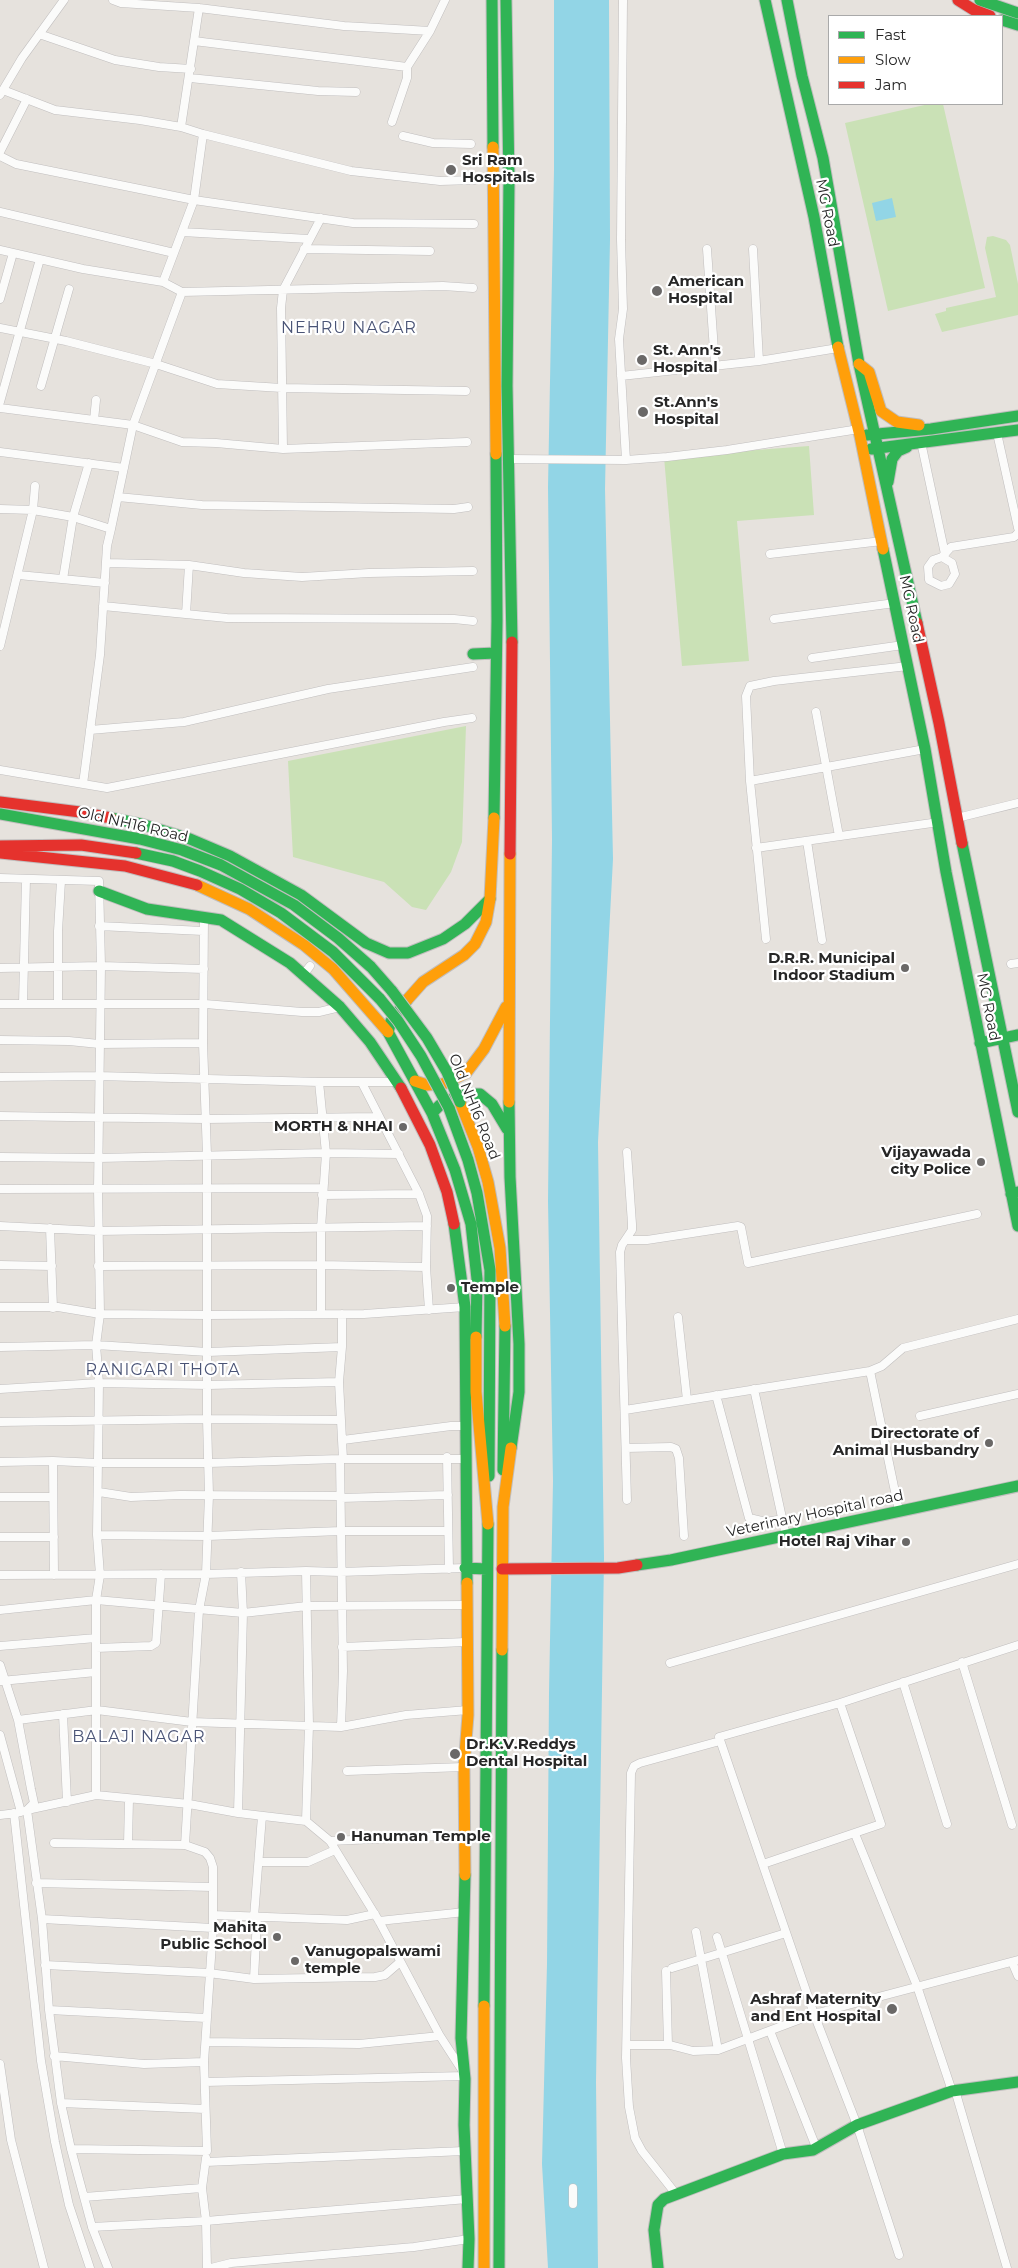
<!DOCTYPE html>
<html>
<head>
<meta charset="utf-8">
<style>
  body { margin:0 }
  #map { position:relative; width:1018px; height:2268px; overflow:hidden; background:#e6e2dd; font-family:Montserrat,sans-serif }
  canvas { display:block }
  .legend { position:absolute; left:828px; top:15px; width:175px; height:90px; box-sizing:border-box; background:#fff; border:1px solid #a9a9a9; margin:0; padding:6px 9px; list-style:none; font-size:15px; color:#272727 }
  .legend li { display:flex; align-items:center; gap:10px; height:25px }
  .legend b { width:25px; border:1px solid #a9a9a9 }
</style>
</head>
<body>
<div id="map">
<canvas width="1018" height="2268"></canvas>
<ul class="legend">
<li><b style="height:6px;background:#30b455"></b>Fast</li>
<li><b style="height:6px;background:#ff9f0a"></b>Slow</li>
<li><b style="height:6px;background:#e5322d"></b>Jam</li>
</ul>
</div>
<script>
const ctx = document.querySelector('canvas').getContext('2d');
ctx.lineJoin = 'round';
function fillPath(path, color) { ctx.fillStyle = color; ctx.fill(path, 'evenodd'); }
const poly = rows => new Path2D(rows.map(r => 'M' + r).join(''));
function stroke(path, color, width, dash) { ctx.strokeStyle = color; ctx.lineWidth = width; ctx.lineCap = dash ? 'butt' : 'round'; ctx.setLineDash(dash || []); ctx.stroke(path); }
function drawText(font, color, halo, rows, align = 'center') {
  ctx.font = font + ' Montserrat,sans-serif'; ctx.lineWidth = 4.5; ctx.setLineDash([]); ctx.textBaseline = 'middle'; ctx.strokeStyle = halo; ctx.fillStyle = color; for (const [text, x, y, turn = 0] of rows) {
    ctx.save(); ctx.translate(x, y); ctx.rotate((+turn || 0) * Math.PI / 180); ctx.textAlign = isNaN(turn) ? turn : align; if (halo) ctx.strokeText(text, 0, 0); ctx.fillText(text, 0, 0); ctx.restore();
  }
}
const green = poly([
  [929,104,943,104,985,288,888,311,845,123],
  [993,236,1006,240,1010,245,1018,284,1018,315,942,332,935,314,946,311,946,308,996,297,985,248,987,237],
  [809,446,814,515,737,521,749,661,682,666,664,457],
  [466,726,462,842,451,872,426,910,412,907,384,882,293,857,288,761]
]);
const water = poly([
  [554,0,609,0,610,240,605,489,613,859,598,1142,604,1558,596,2082,598,2268,548,2268,542,2164,547,1964,549,1693,553,1481,548,1201,552,839,548,487,554,170],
  [892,198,896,217,876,221,872,203]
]);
const street = poly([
  [113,0,121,3,199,8,344,26,430,31,445,0],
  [623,0,621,240,623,309,619,339,626,460],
  [39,34,115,60,159,67,191,69],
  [194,41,407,67,430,31],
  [190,78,318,91,356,92],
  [3,90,55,110,140,120,181,127],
  [0,95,22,58,64,0],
  [392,122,407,78,407,67],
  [203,134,351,171,440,181,475,180],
  [403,136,433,143,471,144],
  [0,152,27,99],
  [0,156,16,164,194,200,353,223,474,224],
  [0,212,174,253],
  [182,232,309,239],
  [304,249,430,251],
  [707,249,715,365],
  [753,249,759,361],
  [0,250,83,269,163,282,182,292,443,286,473,288],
  [163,282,194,200,203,134,181,127,199,8],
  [0,299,13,253],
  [0,328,66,341,156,364,217,384,282,388,466,391],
  [621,376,759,361,838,348],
  [41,386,69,289],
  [0,402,40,259],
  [0,408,133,425,182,442,216,443,283,449,281,308,283,290,321,218],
  [94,420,96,400],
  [997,433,1018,528],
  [921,442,945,554],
  [283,449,467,442],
  [0,452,124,468],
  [509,459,626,460,667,457,727,450,859,429],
  [118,497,202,505,454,509,468,507],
  [0,509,33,510,73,517,111,529],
  [770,554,882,541],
  [942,557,952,563,955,574,949,584,941,586,929,580,928,567,933,560,942,557,951,547,1014,537,1018,533],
  [107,563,189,565,244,573,302,577,369,573,473,571],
  [18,575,105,583],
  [63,579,73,517,89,463],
  [103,606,227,618,454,619,473,621],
  [186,614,189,565],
  [774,619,895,603],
  [0,646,33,510,35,486],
  [812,658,903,645],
  [816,712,839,836],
  [90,730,184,722,328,689,473,667],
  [0,770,107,788,444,722,472,718],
  [750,781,925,749],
  [83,784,100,655,107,546,111,529,133,425,182,292],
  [957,818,1018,803],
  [807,841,822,940],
  [756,848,939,822],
  [0,878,99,881,101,966,98,1189,100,1314,96,1345,99,1383,97,1535,100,1575,96,1600,96,1795],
  [99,926,203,931],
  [766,939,750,781,746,696,750,686,774,681,908,666],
  [1011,964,1018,963],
  [0,968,101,966,204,969],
  [304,974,310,966],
  [0,1004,205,1004,302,1012,319,1012,340,1007],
  [23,1004,26,879],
  [58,1004,58,931,61,881],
  [0,1040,69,1041,99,1044,203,1043],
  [0,1077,98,1076,319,1082,398,1082],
  [319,1082,326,1153,321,1228,321,1313],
  [362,1083,419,1194,427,1216,426,1267,429,1310],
  [0,1116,205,1119,379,1117],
  [0,1157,99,1158,326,1153,399,1154],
  [0,1189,322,1188],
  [322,1195,419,1194],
  [0,1226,98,1231,427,1226],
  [50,1228,53,1308],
  [626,1240,647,1240,738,1226,741,1227,748,1263,977,1214],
  [0,1265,52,1266],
  [98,1266,320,1265,426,1267],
  [0,1307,58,1307,100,1314,207,1315,364,1314,465,1307],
  [678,1317,687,1400],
  [0,1347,96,1345,208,1352,342,1347],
  [870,1371,899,1511],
  [0,1389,99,1383,208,1385,339,1382],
  [754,1389,786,1536],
  [716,1395,749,1518,766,1522,783,1519],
  [625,1410,870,1371,882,1366,903,1348,1018,1319],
  [920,1416,1018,1394],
  [0,1422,207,1419,341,1420],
  [343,1440,451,1426,465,1426],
  [626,1448,671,1447,676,1449,679,1458,684,1536],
  [447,1457,449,1569],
  [340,1459,343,1459,339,1382,342,1347,342,1314],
  [343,1459,465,1459],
  [53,1461,54,1575],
  [0,1462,53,1461,98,1463,209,1463,340,1459,343,1671,341,1727],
  [99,1492,131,1497,180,1495,341,1496],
  [0,1497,53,1497],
  [341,1498,448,1495],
  [627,1500,620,1252,622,1245,632,1230,632,1224,627,1152],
  [97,1535,208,1536,341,1531,447,1531],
  [0,1537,54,1537],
  [0,1575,206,1574,306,1571],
  [0,1610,96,1600,243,1613,307,1606,466,1605],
  [0,1646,96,1638],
  [342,1647,466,1642],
  [96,1648,151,1646,156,1643,161,1574],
  [962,1662,1012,1825],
  [670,1663,1018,1564],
  [0,1665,18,1720,31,1789,34,1803,28,1809],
  [1,1681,96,1672],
  [903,1682,947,1824],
  [63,1714,67,1802],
  [18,1720,97,1710,192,1722,341,1727,406,1715,468,1710],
  [0,1735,21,1812],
  [347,1771,464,1767],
  [14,1813,41,2061,55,2142,69,2205,90,2268],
  [238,1813,243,1613,241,1572],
  [0,1815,17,1813],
  [306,1821,309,1725,306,1571,340,1572,465,1568],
  [855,1834,917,1986,952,2091],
  [330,1841,465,1835],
  [54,1843,185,1845],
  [128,1844,129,1799],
  [259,1862,308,1862,335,1850],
  [763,1864,881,1824,840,1703],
  [36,1883,213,1887],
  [213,1915,347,1920,375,1914],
  [254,1917,262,1816],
  [42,1919,213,1928],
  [379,1921,465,1912],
  [696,1932,718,2050],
  [717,1937,783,2154],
  [1012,1962,1018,1976],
  [45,1965,209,1973,254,1979,375,1977,385,1975,400,1962],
  [672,1968,786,1933],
  [666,1971,668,2045],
  [254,1979,257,1917],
  [49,2010,206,2018],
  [770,2031,816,2147],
  [206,2042,359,2044,440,2036],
  [627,2045,670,2045,693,2051,718,2050,814,2014,1018,1960],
  [54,2056,144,2064,204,2062],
  [0,2064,11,2140,44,2268],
  [205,2082,465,2076],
  [955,2090,1007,2268],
  [61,2103,205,2109],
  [71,2149,207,2151,204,2062,213,1928,213,1867,210,1858,205,1852,185,1845,199,1610,206,1574,209,1495,207,1419,207,1155,203,1043,204,917],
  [206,2162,464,2151],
  [676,2194,642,2151,635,2138,629,2107,626,2058,631,1773,634,1766,640,1763,720,1741],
  [84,2197,202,2188],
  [573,2204,573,2188],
  [92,2227,206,2221,202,2188,206,2158],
  [899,2255,857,2125,814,2014,719,1737,840,1703,1018,1645],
  [108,2268,92,2227,71,2149,61,2103,49,2010,42,1919,27,1810,96,1795,189,1804,238,1813,306,1821,330,1841,379,1921,440,2036,462,2070],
  [207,2268,206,2221,467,2199],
  [211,2268,231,2263,414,2247,469,2239]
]);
const fast = poly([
  [492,0,493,147],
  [506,0,509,180,507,386,512,642],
  [765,0,814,217,838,347],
  [787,0,802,76,823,158,859,364,917,623],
  [980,0,1018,13],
  [1002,20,1018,25],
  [867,435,931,429,1018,416],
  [871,449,1018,430],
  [888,482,892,459,898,451,907,447],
  [883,549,925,749,946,872,1018,1226],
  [473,654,496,653],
  [0,814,140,839,182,850,221,865,294,905,338,938,371,967,392,991],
  [111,818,141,824,190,839,230,856,301,895,366,943,389,953,408,953,443,939,465,924,490,899],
  [494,818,497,621,496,454],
  [962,843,1018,1112],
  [136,853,173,861,200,871,240,889,281,913,333,952,380,999],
  [99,891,147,909,221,920,290,963,340,1007,370,1042,401,1088],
  [407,1000,391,1021,388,1032,432,1113,455,1170,471,1224,477,1279,476,1337],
  [980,1043,1018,1035],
  [509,1102,510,1177,519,1344,519,1392,511,1448],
  [449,1108,468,1160,477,1193,490,1270,489,1476],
  [432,1113,440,1105,462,1094,480,1094,492,1104,507,1129],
  [1011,1194,1018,1192],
  [454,1224,465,1307,467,1583],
  [503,1470,505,1326],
  [637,1565,671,1560,1018,1486],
  [465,1568,487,1569],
  [465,1875,461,2038,465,2079,464,2125,469,2239,468,2268],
  [484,2006,488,1524],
  [499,2268,502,1650],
  [658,2268,654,2230,658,2205,664,2199,783,2154,813,2150,857,2125,952,2091,1018,2082]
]);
const slow = poly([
  [493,147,496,454],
  [838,347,860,436,883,549],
  [859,364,869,372,881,411,897,422,919,425],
  [197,885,249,909,304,945,333,969,388,1032],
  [407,1000,423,982,464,955,475,944,486,922,490,899,494,818],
  [415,1081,427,1085,443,1084,466,1073,484,1049,506,1007],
  [460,1102,478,1147,488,1182,500,1248,505,1326],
  [509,1102,510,854],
  [476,1337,476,1392,488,1524],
  [502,1650,503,1507,511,1448],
  [465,1875,464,1767,468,1715,467,1583],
  [484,2006,484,2268]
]);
const jam = poly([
  [958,0,974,10,990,16],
  [917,623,939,723,962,843],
  [0,802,80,812,111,818],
  [0,846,81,845,136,853],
  [0,853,125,866,197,885],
  [510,854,512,642],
  [401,1088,430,1145,447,1192,454,1224],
  [502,1569,618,1568,637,1565]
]);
const fastBridge = poly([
  [392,991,427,1038,447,1072,460,1102],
  [380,999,398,1021,421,1056,449,1108]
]);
const markers = [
  [451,170,6,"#6a6867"],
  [657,291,6,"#6a6867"],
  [642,360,6,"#6a6867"],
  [643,412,6,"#6a6867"],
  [905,968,5,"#6a6867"],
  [403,1127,5,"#6a6867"],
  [981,1162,5,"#6a6867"],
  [451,1288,5,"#6a6867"],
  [989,1443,5,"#6a6867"],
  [906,1542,5,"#6a6867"],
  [455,1754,6,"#6a6867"],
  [341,1837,5,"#6a6867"],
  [277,1937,5,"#6a6867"],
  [295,1961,5,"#6a6867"],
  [892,2009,6,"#6a6867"]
];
const poiNames = [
  ["Sri Ram",462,161],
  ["Hospitals",462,178],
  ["American",668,282],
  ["Hospital",668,299],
  ["St. Ann's",653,351],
  ["Hospital",653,368],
  ["St.Ann's",654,403],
  ["Hospital",654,420],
  ["D.R.R. Municipal",895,959,"right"],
  ["Indoor Stadium",895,976,"right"],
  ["MORTH & NHAI",393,1127,"right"],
  ["Vijayawada",971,1153,"right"],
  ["city Police",971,1170,"right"],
  ["Temple",461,1288],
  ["Directorate of",979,1434,"right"],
  ["Animal Husbandry",979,1451,"right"],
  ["Hotel Raj Vihar",896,1542,"right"],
  ["Dr.K.V.Reddys",466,1745],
  ["Dental Hospital",466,1762],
  ["Hanuman Temple",351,1837],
  ["Mahita",267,1928,"right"],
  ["Public School",267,1945,"right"],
  ["Vanugopalswami",305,1952],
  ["temple",305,1969],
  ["Ashraf Maternity",881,2000,"right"],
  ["and Ent Hospital",881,2017,"right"]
];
const streetNames = [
  ["MG Road",827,213,79],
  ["MG Road",911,609,78],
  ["Old NH16 Road",133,825,13],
  ["MG Road",988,1007,79],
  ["Old NH16 Road",474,1107,68],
  ["Veterinary Hospital road",815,1514,-12]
];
const neighbourhoodNames = [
  ["NEHRU NAGAR",349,328],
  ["RANIGARI THOTA",163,1370],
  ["BALAJI NAGAR",139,1737]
];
fillPath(green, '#cae1b6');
fillPath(water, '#92d5e6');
stroke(street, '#c0bebe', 9);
stroke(fast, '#c0bebe', 13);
stroke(slow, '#c0bebe', 13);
stroke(jam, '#c0bebe', 13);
stroke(street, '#fbfbfa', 8);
stroke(fast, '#30b455', 11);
stroke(slow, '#ff9f0a', 11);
stroke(jam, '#e5322d', 11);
stroke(fastBridge, '#c3c1c0', 13, []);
stroke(fastBridge, '#30b455', 11);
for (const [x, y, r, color] of markers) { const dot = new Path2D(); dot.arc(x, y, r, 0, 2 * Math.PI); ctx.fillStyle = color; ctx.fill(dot); stroke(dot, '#fff', 2); }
drawText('bold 15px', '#272727', '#fff', poiNames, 'left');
drawText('15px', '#272727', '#fff', streetNames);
ctx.letterSpacing = '1px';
drawText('16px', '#4a5476', '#fff', neighbourhoodNames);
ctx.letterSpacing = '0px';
</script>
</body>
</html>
